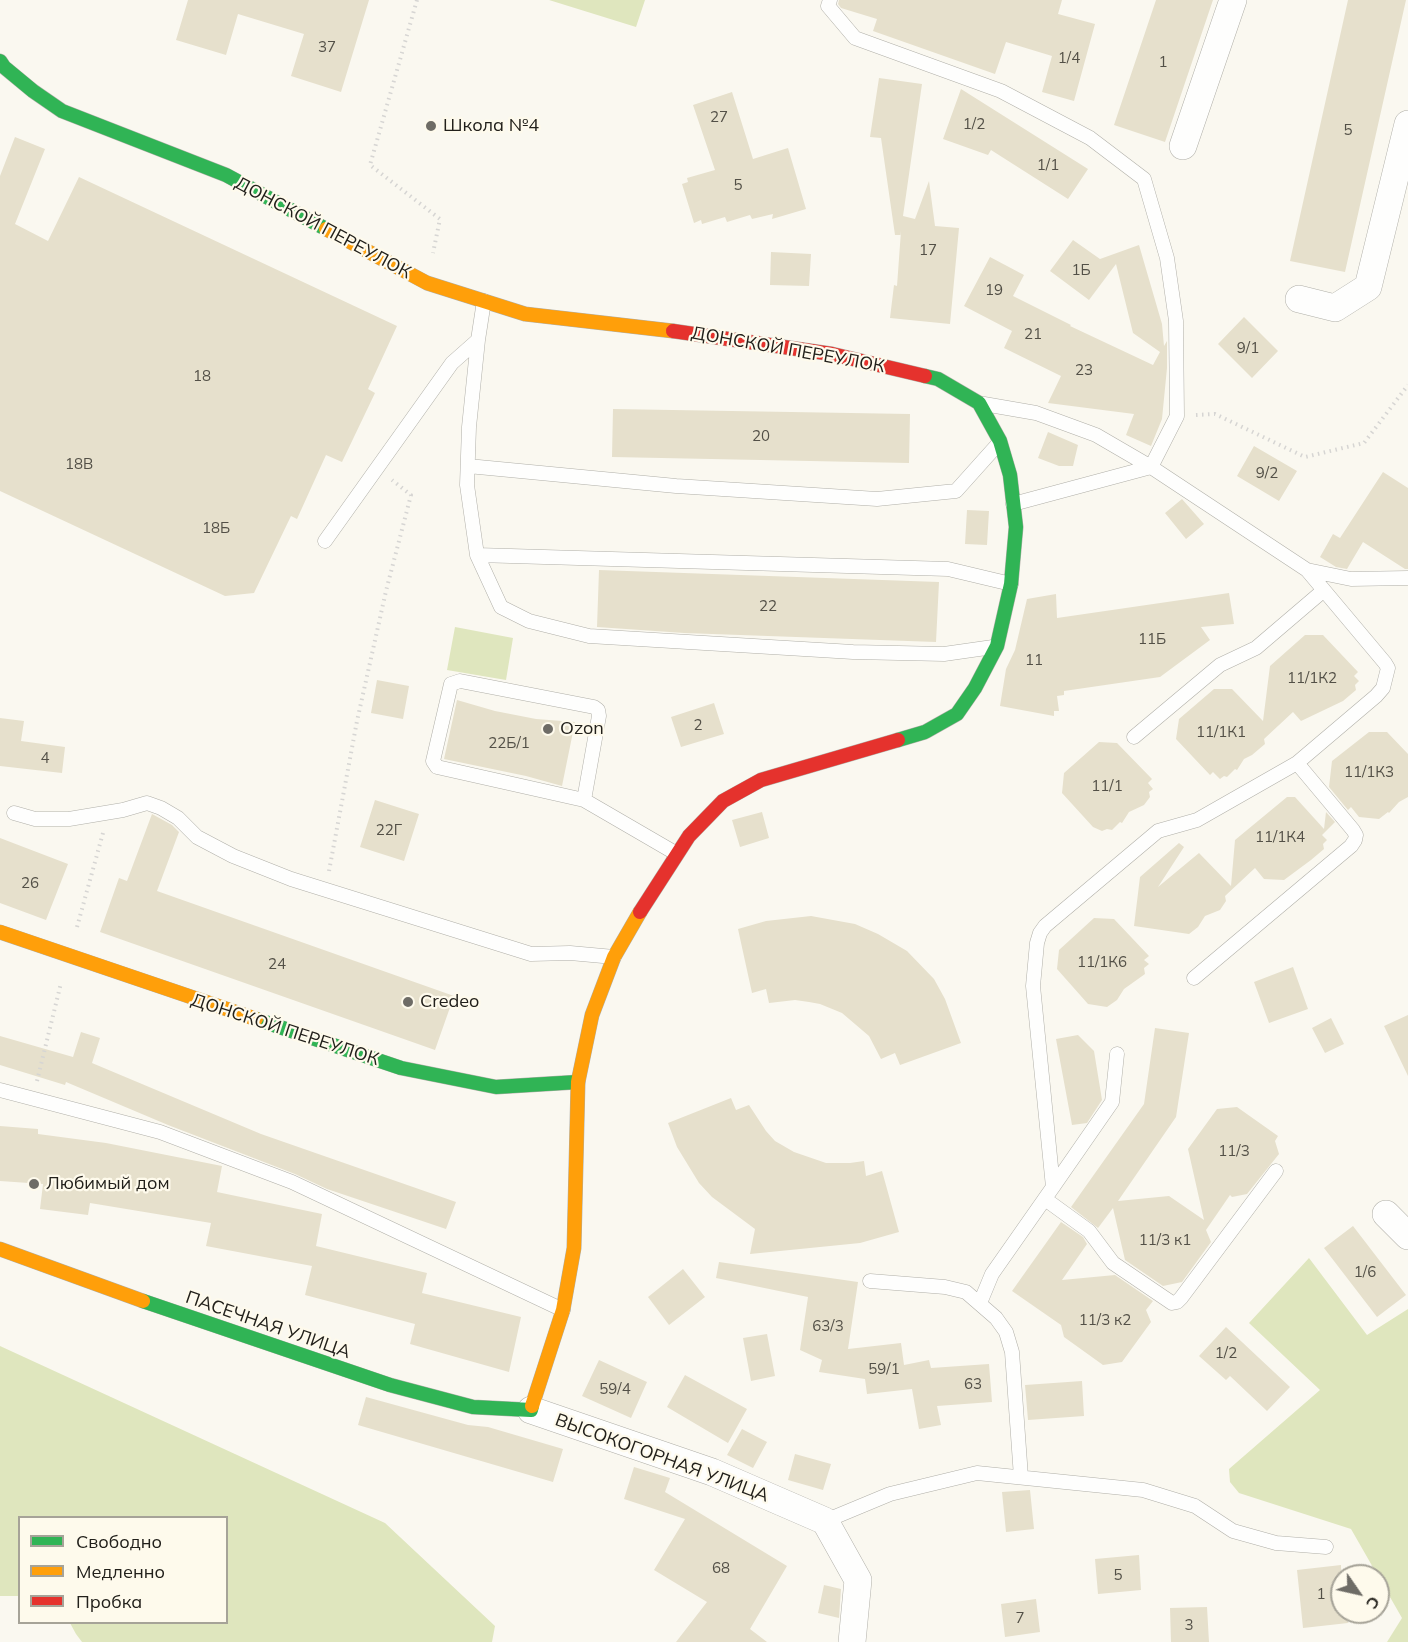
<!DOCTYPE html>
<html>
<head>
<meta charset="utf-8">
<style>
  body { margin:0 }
  #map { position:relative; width:1408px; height:1642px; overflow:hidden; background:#faf8f0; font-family:Mulish,sans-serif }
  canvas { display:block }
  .legend { position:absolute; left:18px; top:1516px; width:210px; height:108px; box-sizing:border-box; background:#fefaec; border:2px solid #a6a398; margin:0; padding:8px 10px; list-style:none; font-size:18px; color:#22201b }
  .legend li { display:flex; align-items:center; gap:12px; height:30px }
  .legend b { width:30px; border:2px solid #a6a398 }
  .north { position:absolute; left:1330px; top:1564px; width:60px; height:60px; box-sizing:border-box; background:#fefaec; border:2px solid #a6a398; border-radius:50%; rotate:124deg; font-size:16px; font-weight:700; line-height:24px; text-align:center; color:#22201b }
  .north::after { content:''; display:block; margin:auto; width:21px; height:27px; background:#6e6c66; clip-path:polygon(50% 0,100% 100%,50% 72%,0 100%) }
</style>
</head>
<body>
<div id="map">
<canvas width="1408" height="1642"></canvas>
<ul class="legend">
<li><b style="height:8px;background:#30b455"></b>Свободно</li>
<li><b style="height:8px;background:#ff9f0a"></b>Медленно</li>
<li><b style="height:8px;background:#e5322d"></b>Пробка</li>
</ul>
<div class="north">С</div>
</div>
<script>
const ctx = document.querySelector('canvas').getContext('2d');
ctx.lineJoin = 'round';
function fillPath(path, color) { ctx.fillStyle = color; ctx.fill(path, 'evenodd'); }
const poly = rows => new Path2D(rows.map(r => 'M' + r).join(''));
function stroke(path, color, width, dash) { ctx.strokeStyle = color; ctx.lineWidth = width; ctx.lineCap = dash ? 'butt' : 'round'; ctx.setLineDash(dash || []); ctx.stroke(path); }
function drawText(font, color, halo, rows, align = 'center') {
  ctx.font = font + ' Mulish,sans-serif'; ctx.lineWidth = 4.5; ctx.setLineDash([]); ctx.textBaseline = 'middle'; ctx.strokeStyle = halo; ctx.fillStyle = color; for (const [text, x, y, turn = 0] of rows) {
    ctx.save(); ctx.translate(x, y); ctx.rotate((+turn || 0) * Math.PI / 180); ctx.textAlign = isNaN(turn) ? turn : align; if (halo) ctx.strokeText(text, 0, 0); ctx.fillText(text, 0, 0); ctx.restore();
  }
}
const green = poly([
  [549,0,645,0,636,27],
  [455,627,513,638,506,680,447,670],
  [1309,1258,1367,1335,1408,1309,1408,1642,1387,1642,1402,1618,1351,1529,1239,1493,1230,1482,1229,1469,1320,1390,1249,1323],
  [0,1346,385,1523,495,1626,492,1642,82,1642,76,1634,70,1623,226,1622,226,1518,20,1518,19,1596,0,1596]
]);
const building = poly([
  [188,0,369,0,341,92,291,76,304,34,238,14,226,55,176,40],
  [839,0,1062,0,1058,14,1095,24,1074,101,1042,92,1052,56,1006,42,995,74,873,31,877,19,841,8,838,4],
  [1156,0,1213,0,1165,142,1114,125],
  [1348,0,1406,0,1345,272,1290,261],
  [879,78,922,84,903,216,915,219,929,181,935,226,959,228,950,324,890,318,894,285,897,286,901,231,901,235,895,235,881,138,870,137],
  [961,89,1088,169,1068,199,991,150,988,155,943,139],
  [732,92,753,159,788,148,806,209,772,219,773,214,752,219,750,215,727,222,725,217,702,224,701,220,694,223,682,184,688,182,687,178,715,170,693,105],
  [15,137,45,149,15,224,48,241,79,177,397,326,368,389,375,393,342,462,326,455,297,519,291,516,254,593,225,596,0,491,0,176],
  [1073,240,1100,259,1139,245,1162,324,1164,346,1167,341,1167,368,1162,419,1151,446,1126,435,1134,414,1048,403,1061,376,1004,348,1012,331,964,306,990,257,1024,275,1013,296,1071,325,1070,326,1153,365,1160,352,1133,333,1116,264,1089,300,1050,271],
  [771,252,811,254,809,286,770,285],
  [1244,317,1278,351,1252,378,1218,344],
  [613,409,910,414,909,463,612,457],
  [1048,432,1078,445,1073,466,1059,466,1038,458],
  [1254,446,1297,471,1279,501,1237,476],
  [1383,472,1408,488,1408,569,1405,569,1363,542,1347,569,1336,567,1320,557,1333,534,1340,538],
  [1182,499,1204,524,1186,539,1165,513],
  [967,510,989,511,987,545,965,544],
  [599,570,939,582,936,642,684,633,597,627],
  [1229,593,1234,624,1201,627,1210,640,1160,677,1064,691,1064,695,1057,696,1059,711,1054,711,1054,716,1000,706,1006,669,1015,650,1027,599,1056,594,1057,618],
  [1305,635,1323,635,1358,672,1354,676,1359,681,1355,685,1356,690,1343,701,1301,721,1293,712,1264,739,1265,744,1252,755,1244,759,1237,770,1235,769,1227,777,1224,776,1220,779,1213,772,1210,775,1176,739,1179,719,1214,689,1232,689,1263,721,1270,666],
  [377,680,409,686,403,719,371,713],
  [457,700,495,711,536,719,575,722,562,786,526,776,444,759],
  [714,703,724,734,681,747,671,717],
  [0,718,24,721,21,741,65,747,62,773,0,766],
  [1369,732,1387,732,1408,754,1408,797,1399,802,1389,813,1388,812,1379,819,1359,817,1351,807,1348,810,1329,787,1332,761],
  [1099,742,1117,743,1152,779,1148,783,1153,789,1149,792,1150,797,1144,805,1129,812,1122,823,1120,822,1112,830,1107,829,1102,831,1093,827,1062,793,1064,773],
  [1287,797,1295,797,1324,829,1326,812,1335,822,1322,835,1327,840,1323,844,1324,849,1311,860,1284,880,1264,879,1255,868,1225,896,1226,901,1220,910,1205,916,1198,927,1189,934,1134,926,1140,877,1179,843,1184,847,1158,887,1199,853,1231,886,1235,840],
  [375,800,419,814,404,861,360,847],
  [762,812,769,838,740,847,732,820],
  [152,814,172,825,179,832,157,891,454,996,435,1050,100,932,119,878,127,881],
  [0,838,68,864,46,920,0,903],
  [811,916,855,924,878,934,907,951,934,979,945,999,961,1043,900,1065,895,1053,881,1059,869,1036,842,1013,820,1004,809,1002,795,1000,769,1003,766,989,752,993,738,929,766,921],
  [1094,918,1114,919,1149,956,1144,960,1149,964,1144,968,1145,974,1124,989,1117,1000,1107,1007,1088,1004,1057,969,1059,950],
  [1293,967,1308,1009,1269,1023,1254,982],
  [1408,1015,1408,1076,1384,1026],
  [1331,1018,1344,1044,1325,1053,1312,1028],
  [1155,1028,1189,1033,1176,1117,1118,1201,1169,1196,1204,1220,1188,1149,1217,1109,1237,1107,1278,1136,1275,1141,1279,1154,1247,1194,1232,1197,1230,1195,1206,1230,1211,1242,1182,1282,1163,1286,1125,1260,1113,1208,1098,1228,1071,1207,1144,1104],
  [81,1032,100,1038,92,1063,261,1134,456,1202,446,1229,327,1189,295,1174,168,1125,66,1082,65,1085,0,1065,0,1036,73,1057],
  [1078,1035,1094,1051,1102,1100,1087,1123,1072,1125,1056,1039],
  [731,1098,736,1110,749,1105,766,1131,775,1141,794,1152,826,1163,850,1163,864,1161,866,1176,882,1171,899,1232,860,1243,750,1254,755,1229,712,1197,699,1183,677,1147,668,1123],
  [0,1126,38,1129,38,1134,106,1143,222,1166,217,1192,322,1214,316,1246,427,1273,422,1293,521,1317,509,1372,410,1344,415,1324,305,1295,312,1266,206,1246,211,1223,90,1203,88,1215,40,1209,43,1184,0,1181],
  [1061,1222,1083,1237,1087,1244,1062,1280,1115,1275,1153,1301,1146,1310,1151,1322,1122,1362,1103,1365,1064,1337,1061,1325,1012,1291],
  [1353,1226,1406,1295,1377,1317,1324,1248],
  [719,1262,858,1282,848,1349,901,1343,904,1365,929,1360,931,1368,989,1364,992,1402,937,1406,941,1425,919,1429,912,1389,867,1394,865,1379,819,1372,822,1360,800,1350,808,1297,716,1278],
  [683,1269,705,1297,669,1325,648,1297],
  [1226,1327,1290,1387,1267,1411,1230,1376,1226,1380,1199,1356],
  [767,1334,775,1376,751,1381,743,1338],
  [599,1360,647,1382,631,1418,582,1396],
  [685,1375,747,1409,728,1443,667,1407],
  [1082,1381,1084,1416,1028,1420,1025,1385],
  [366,1397,468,1425,488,1427,563,1449,553,1482,358,1425],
  [742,1429,767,1442,753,1468,727,1455],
  [795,1454,831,1464,823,1490,788,1480],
  [634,1467,670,1478,665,1492,787,1566,750,1629,767,1642,676,1642,707,1602,654,1570,685,1519,624,1499],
  [1030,1490,1034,1529,1006,1532,1002,1492],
  [1139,1555,1141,1590,1098,1594,1095,1559],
  [1341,1565,1342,1612,1346,1612,1348,1623,1303,1628,1297,1570],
  [824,1585,841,1589,839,1618,818,1613],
  [1036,1599,1040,1632,1005,1637,1001,1604],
  [1207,1607,1209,1642,1171,1642,1170,1608]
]);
const path = poly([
  [417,0,370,165,440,219,433,253],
  [1196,415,1215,414,1305,457,1364,443,1408,385],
  [329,871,357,721,386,591,411,495,392,480],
  [77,927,103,833],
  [37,1081,61,983]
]);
const lane = poly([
  [830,0,828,6,855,38,1001,91,1090,138,1144,179,1167,258,1176,321,1177,416,1151,467,1013,504],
  [478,340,469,427,467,485,477,555,501,607,529,621,589,636,853,652,944,654,993,647],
  [984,404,1036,413,1096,435,1151,467,1307,570,1351,579,1408,578],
  [468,466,676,486,877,499,956,491,999,443],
  [325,541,452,363,478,340,484,301],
  [477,555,948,569,1011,584],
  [1134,737,1220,665,1256,648,1324,590],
  [584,800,599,716,598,710,594,707,460,681,451,684,433,761,437,767,584,800,677,854],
  [14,813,35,819,69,819,123,810,147,803,161,808,178,818,197,837,233,856,291,879,531,954,570,953,614,957],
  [1194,978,1351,846,1355,840,1356,835,1353,830,1297,763],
  [0,1090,160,1132,292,1182,563,1310],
  [1053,1187,1112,1102,1117,1054],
  [1045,1199,1089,1231,1113,1263,1172,1303,1177,1302,1181,1298,1276,1171],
  [870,1281,945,1287,966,1292,996,1318,1006,1332,1012,1352,1021,1477],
  [980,1303,992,1274,1053,1187,1033,986,1037,943,1040,933,1045,926,1158,831,1197,820,1297,763,1376,696,1383,688,1388,668,1385,663,1307,570],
  [825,1521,890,1494,977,1473,1143,1490,1195,1506,1233,1531,1276,1543,1326,1547]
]);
const street = poly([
  [1183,146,1233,0],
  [1299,299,1335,308,1368,287,1408,124],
  [1386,1214,1408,1236],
  [531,1410,712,1472,825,1521,858,1580,852,1642]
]);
const fast = poly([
  [0,61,4,67,33,91,62,111,226,175,326,229],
  [898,740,925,732,957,714,975,688,997,646,1011,584,1016,527,1010,475,1000,441,979,403,938,379,925,376],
  [256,1019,401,1068,496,1087,578,1082],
  [143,1301,390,1385,473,1407,531,1410,532,1406]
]);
const slow = poly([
  [326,229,427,283,525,314,673,331],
  [0,932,256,1019],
  [0,1249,143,1301],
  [532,1406,563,1310,574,1248,578,1082,592,1015,614,957,640,912]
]);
const jam = poly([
  [673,331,832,354,925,376],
  [640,912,689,836,723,801,761,780,898,740]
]);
const markers = [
  [431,126,6,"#6e6c66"],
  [548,729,6,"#6e6c66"],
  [408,1002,6,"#6e6c66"],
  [34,1184,6,"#6e6c66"]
];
const numberNames = [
  ["37",327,47],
  ["1/4",1069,58],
  ["1",1163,62],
  ["27",719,117],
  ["1/2",974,124],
  ["5",1348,130],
  ["1/1",1048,165],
  ["5",738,185],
  ["17",928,250],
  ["1Б",1081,270],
  ["19",994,290],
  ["21",1033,334],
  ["9/1",1248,348],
  ["23",1084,370],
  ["18",202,376],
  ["20",761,436],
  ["18В",79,464],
  ["9/2",1267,473],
  ["18Б",216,528],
  ["22",768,606],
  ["11Б",1152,639],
  ["11",1034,660],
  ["11/1К2",1312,678],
  ["2",698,725],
  ["11/1К1",1221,732],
  ["22Б/1",509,743],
  ["4",45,758],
  ["11/1К3",1369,772],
  ["11/1",1107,786],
  ["22Г",389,830],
  ["11/1К4",1280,837],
  ["26",30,883],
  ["11/1К6",1102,962],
  ["24",277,964],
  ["11/3",1234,1151],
  ["11/3 к1",1165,1240],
  ["1/6",1365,1272],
  ["11/3 к2",1105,1320],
  ["63/3",828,1326],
  ["1/2",1226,1353],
  ["59/1",884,1369],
  ["63",973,1384],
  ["59/4",615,1389],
  ["68",721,1568],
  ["5",1118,1575],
  ["1",1321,1594],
  ["7",1020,1618],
  ["3",1189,1625]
];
const poiNames = [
  ["Школа №4",443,126],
  ["Ozon",560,729],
  ["Credeo",420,1002],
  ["Любимый дом",46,1184]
];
const streetNames = [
  ["ДОНСКОЙ ПЕРЕУЛОК",323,228,28],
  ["ДОНСКОЙ ПЕРЕУЛОК",788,350,10],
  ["ДОНСКОЙ ПЕРЕУЛОК",285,1030,18],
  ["ПАСЕЧНАЯ УЛИЦА",268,1325,19],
  ["ВЫСОКОГОРНАЯ УЛИЦА",662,1458,20]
];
fillPath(green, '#dfe6be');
fillPath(building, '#e6e0cc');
stroke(lane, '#b0afa8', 15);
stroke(street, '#b0afa8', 28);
stroke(fast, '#b0afa8', 15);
stroke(slow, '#b0afa8', 15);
stroke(jam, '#b0afa8', 15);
stroke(path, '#d6d5d3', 4, [1.5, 4.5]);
stroke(lane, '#fefefd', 14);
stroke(street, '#fefefd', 27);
stroke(fast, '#30b455', 14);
stroke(slow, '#ff9f0a', 14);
stroke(jam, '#e5322d', 14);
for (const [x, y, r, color] of markers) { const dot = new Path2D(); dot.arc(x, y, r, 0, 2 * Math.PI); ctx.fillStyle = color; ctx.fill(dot); stroke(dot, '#fefaec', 2); }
drawText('15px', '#535047', null, numberNames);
drawText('18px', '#22201b', '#fefaec', poiNames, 'left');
drawText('18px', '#22201b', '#fefaec', streetNames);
</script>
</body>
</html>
